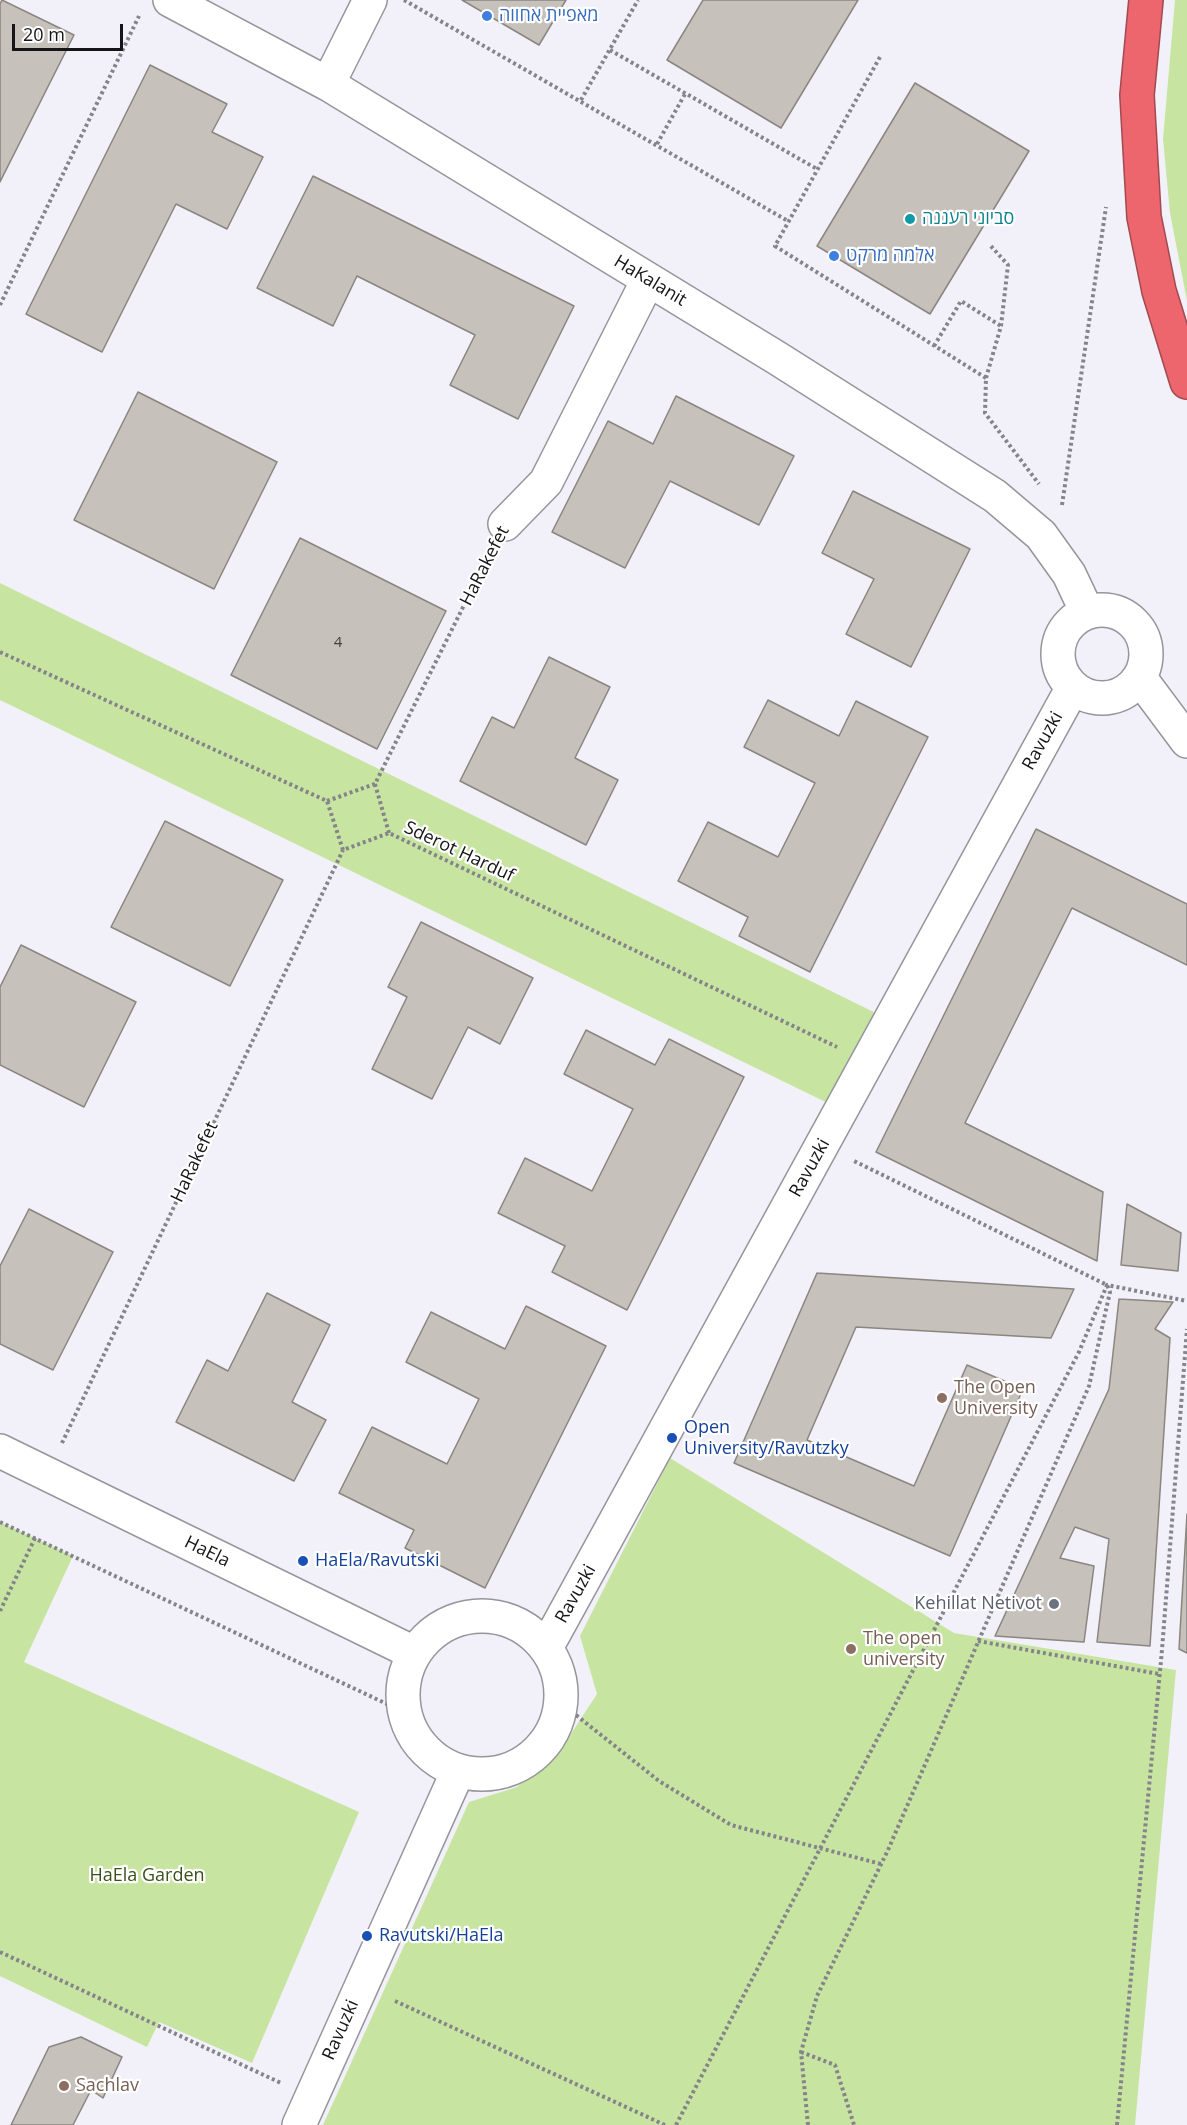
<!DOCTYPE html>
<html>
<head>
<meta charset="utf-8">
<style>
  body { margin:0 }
  #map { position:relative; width:1187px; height:2125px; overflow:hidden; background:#f2f1f9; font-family:"Open Sans",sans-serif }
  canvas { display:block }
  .scale { position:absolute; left:12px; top:24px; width:111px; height:27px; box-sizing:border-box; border:3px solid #151518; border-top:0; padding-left:8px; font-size:18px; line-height:21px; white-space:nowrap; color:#151518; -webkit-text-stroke:4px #fff; paint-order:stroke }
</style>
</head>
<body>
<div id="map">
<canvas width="1187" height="2125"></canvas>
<div class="scale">20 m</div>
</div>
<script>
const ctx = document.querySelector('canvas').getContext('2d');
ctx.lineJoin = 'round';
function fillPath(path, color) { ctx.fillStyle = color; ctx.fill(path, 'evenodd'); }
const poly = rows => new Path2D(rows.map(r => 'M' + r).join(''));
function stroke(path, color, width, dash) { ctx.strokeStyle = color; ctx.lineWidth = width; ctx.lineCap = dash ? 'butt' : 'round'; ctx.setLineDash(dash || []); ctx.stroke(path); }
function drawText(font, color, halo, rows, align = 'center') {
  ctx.font = font + ' "Open Sans","Noto Sans Hebrew",sans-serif'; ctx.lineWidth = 4.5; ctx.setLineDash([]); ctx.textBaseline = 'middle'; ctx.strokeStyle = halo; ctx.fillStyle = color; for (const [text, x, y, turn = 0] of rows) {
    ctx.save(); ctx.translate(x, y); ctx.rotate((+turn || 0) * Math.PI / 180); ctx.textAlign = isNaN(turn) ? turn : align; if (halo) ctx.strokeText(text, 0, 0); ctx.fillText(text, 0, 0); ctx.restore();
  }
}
const green = poly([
  [1175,0,1187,0,1187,301,1170,213,1163,139],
  [0,583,890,1020,842,1110,0,700],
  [670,1458,954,1633,1176,1670,1135,2125,323,2125,469,1802,517,1787,559,1752,597,1694,580,1636],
  [0,1522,73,1556,24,1662,359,1812,252,2063,159,2022,147,2047,0,1976]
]);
const building = poly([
  [2,0,74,35,0,182,0,4,2,0],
  [462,0,566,0,539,45,462,0],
  [703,0,858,0,781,128,667,60,703,0],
  [150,65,227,104,212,132,263,157,227,229,176,204,102,352,26,314,150,65],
  [915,83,1029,151,930,314,817,246,915,83],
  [313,176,574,306,518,419,450,385,475,335,357,276,333,326,257,288,313,176],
  [138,392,277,462,214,589,74,520,138,392],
  [676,396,794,456,759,525,670,481,625,568,552,532,608,421,653,444,676,396],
  [853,491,970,549,911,667,846,634,874,579,822,553,853,491],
  [300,538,446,611,377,749,231,675,300,538],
  [549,657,610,687,575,758,618,780,586,845,460,781,492,717,514,728,549,657],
  [768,700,839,736,856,701,928,737,810,972,739,936,748,917,678,881,708,822,778,857,815,783,744,747,768,700],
  [165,821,283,880,230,986,111,927,165,821],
  [1036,829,1187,904,1187,965,1072,908,965,1123,1103,1192,1097,1261,876,1152,1036,829],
  [421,922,533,978,500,1044,468,1027,432,1099,372,1069,407,997,388,987,421,922],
  [21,945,136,1002,84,1107,0,1065,0,987,21,945],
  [586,1030,655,1065,669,1039,744,1077,627,1310,552,1272,565,1246,498,1213,525,1158,592,1191,633,1109,564,1074,586,1030],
  [1127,1204,1181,1233,1178,1271,1121,1265,1127,1204],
  [29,1209,113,1252,53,1370,0,1344,0,1266,29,1209],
  [817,1273,1074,1289,1051,1338,856,1327,807,1440,914,1486,967,1365,1023,1389,950,1556,734,1463,817,1273],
  [267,1293,330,1325,292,1402,326,1420,294,1481,176,1422,207,1360,228,1371,267,1293],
  [1119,1299,1173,1302,1155,1329,1170,1338,1150,1646,1097,1642,1109,1539,1075,1527,1060,1558,1094,1566,1084,1642,995,1636,1109,1389,1119,1299],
  [526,1306,606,1346,485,1588,405,1548,414,1530,339,1493,372,1427,447,1464,479,1399,406,1362,431,1312,505,1349,526,1306],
  [1187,1514,1187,1653,1179,1649,1187,1514],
  [81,2037,122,2057,103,2098,91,2090,73,2125,11,2125,49,2047,81,2037]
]);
const path = poly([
  [404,0,788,221],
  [610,50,817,169],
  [880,57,775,246,986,378,985,413,1039,484],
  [581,100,638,0],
  [657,144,685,94],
  [0,305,139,16],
  [934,346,961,301,1001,326],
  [986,378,1001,326,1008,265,990,245],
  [1062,505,1106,207],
  [0,652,327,801,343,850,389,833,837,1047],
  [327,801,375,784],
  [389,833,375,784,490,553],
  [62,1443,343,850],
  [0,1522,404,1712],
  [0,1611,35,1538],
  [978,1641,1159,1674],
  [562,1704,659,1781,731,1825,881,1864],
  [0,1952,281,2083],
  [395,2001,665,2125],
  [801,2052,835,2065,854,2125],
  [676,2125,1079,1352,1107,1285,1187,1301],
  [808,2125,801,2052,817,1996,888,1850,1089,1386,1110,1292,1107,1285,852,1160],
  [1117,2125,1162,1650,1187,1329]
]);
const minor = poly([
  [170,0,328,84,777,358,995,496,1041,535,1069,574,1087,612],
  [328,84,370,0],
  [505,524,546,482,648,280],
  '1058 654a44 44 0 1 1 88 0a44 44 0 1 1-88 0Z',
  [1140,678,1187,741],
  [0,1451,414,1653],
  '403 1695a79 79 0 1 1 158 0a79 79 0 1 1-158 0Z',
  [546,1648,1073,687],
  [299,2125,458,1771]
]);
const highway = poly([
  [1146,0,1137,95,1144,217,1159,291,1187,382]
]);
const markers = [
  [487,16,6,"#3f7fe0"],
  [910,219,6,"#0f9aa8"],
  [834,256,6,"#3f7fe0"],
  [942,1398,6,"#8d6e63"],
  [672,1438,6,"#1a4fb4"],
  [303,1561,6,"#1a4fb4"],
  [1054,1604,6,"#6b7280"],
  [851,1649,6,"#8d6e63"],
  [367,1936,6,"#1a4fb4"],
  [64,2086,6,"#8d6e63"]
];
const numberNames = [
  ["4",338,643]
];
const shopNames = [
  ["מאפיית אחווה",499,16],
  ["אלמה מרקט",846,256]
];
const cultureNames = [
  ["סביוני רעננה",922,219]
];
const streetNames = [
  ["HaKalanit",650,281,31],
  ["HaRakefet",485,566,-63],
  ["Ravuzki",1043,741,-61],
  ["Sderot Harduf",459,852,25],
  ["HaRakefet",195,1162,-65],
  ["Ravuzki",810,1168,-61],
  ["HaEla",207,1552,26],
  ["Ravuzki",576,1594,-61],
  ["Ravuzki",341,2030,-66]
];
const educationNames = [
  ["The Open",954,1388],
  ["University",954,1409],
  ["The open",863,1639],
  ["university",863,1660],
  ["Sachlav",76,2086]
];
const transitNames = [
  ["Open",684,1428],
  ["University/Ravutzky",684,1449],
  ["HaEla/Ravutski",315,1561],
  ["Ravutski/HaEla",379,1936]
];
const worshipNames = [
  ["Kehillat Netivot",1042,1604]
];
const parkNames = [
  ["HaEla Garden",147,1876]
];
fillPath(green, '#c7e5a1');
fillPath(building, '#c7c1bc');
stroke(building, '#8b8580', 1.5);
stroke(minor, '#95959c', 36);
stroke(highway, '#a14a50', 36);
stroke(path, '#85848a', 4, [3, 3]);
stroke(minor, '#fff', 33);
stroke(highway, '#ed666e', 33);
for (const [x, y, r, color] of markers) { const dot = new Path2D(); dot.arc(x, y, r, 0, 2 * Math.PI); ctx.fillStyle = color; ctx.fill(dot); stroke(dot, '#fff', 2); }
drawText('15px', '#424041', null, numberNames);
drawText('18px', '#366cbe', '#fff', shopNames, 'left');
drawText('18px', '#0d838f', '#fff', cultureNames, 'left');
drawText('18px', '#151518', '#fff', streetNames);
drawText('18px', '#785e54', '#fff', educationNames, 'left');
drawText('18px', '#164399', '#fff', transitNames, 'left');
drawText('18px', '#5b616d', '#fff', worshipNames, 'right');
drawText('18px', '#3b501b', '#fff', parkNames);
</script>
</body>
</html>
